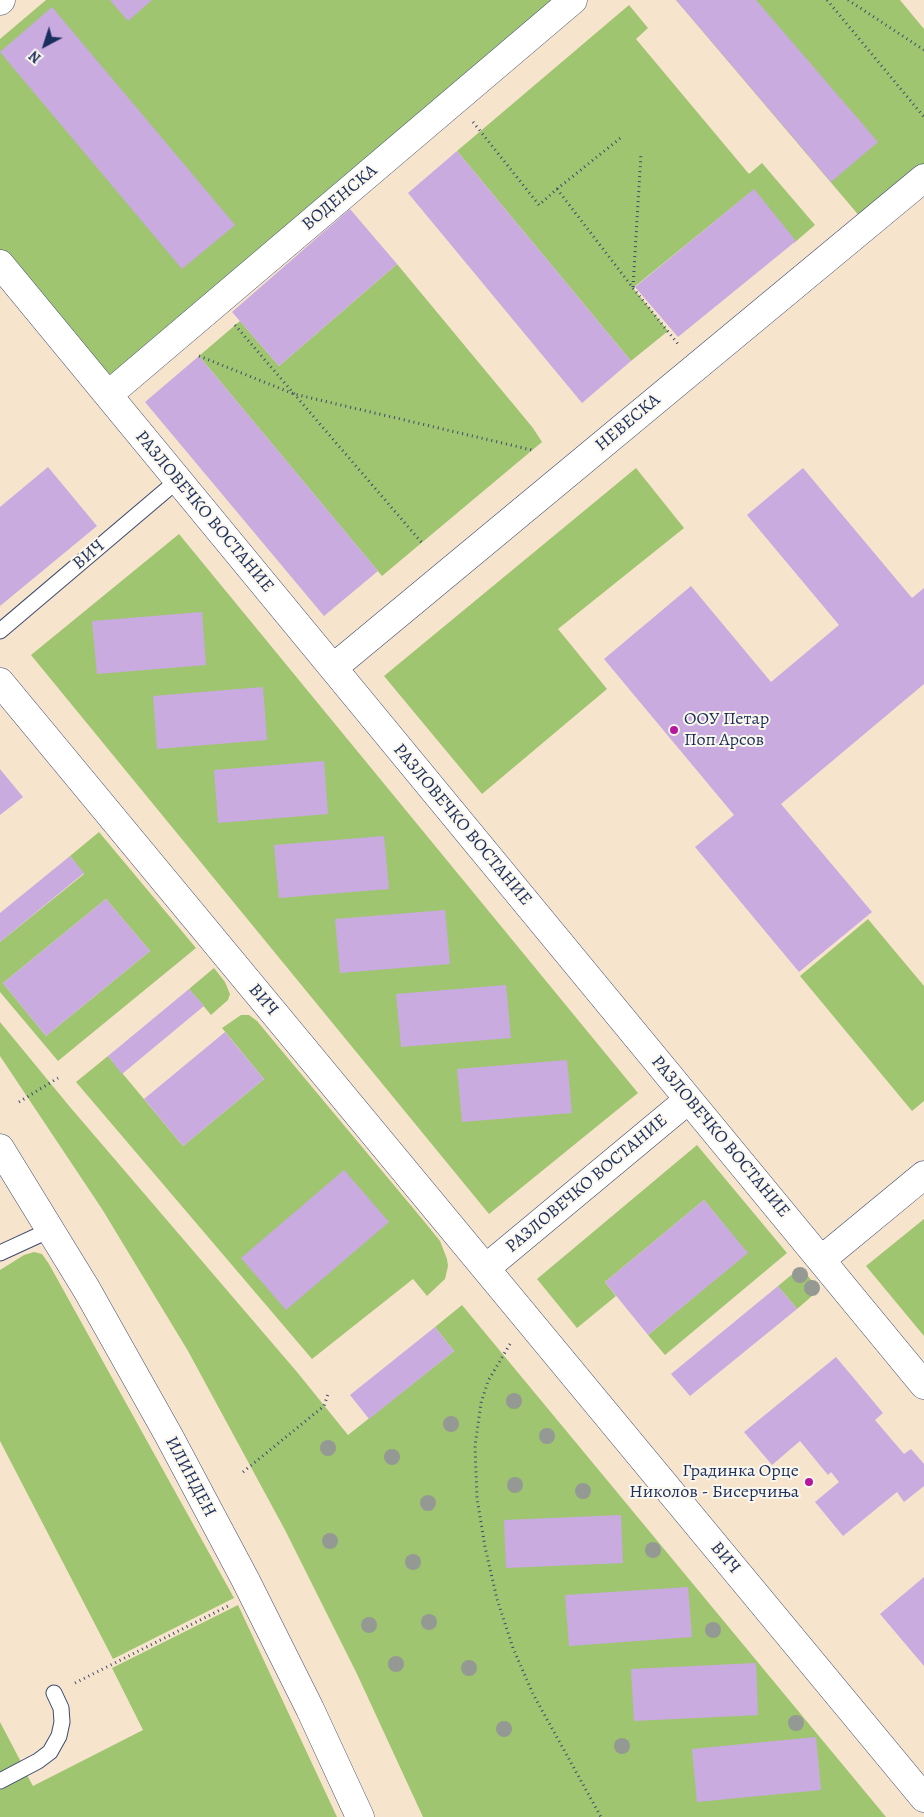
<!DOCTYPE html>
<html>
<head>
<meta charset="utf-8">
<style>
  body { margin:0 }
  #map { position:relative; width:924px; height:1817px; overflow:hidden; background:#f7e4cd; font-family:Alegreya,serif }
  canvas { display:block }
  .north { position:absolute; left:20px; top:20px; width:50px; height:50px; -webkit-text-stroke:4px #fbf7ec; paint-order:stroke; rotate:220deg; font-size:14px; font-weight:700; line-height:20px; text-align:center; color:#1b2f5e }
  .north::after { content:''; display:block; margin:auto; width:18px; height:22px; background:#1b2f5e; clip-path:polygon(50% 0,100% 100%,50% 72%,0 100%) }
</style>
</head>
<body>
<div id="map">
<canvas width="924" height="1817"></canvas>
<div class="north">N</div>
</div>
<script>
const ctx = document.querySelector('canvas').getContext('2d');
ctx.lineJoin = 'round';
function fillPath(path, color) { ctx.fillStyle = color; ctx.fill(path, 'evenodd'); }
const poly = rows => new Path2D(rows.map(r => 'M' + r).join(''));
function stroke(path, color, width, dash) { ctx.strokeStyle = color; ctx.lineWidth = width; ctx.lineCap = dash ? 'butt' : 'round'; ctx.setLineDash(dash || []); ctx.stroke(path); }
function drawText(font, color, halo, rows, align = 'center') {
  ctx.font = font + ' Alegreya,serif'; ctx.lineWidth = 4; ctx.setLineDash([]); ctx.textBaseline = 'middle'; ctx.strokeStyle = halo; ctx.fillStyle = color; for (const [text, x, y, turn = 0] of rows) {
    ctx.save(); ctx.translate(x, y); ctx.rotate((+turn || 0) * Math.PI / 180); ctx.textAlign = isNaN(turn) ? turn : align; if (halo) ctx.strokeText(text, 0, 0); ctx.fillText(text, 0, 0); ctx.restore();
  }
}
const green = poly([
  [46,0,573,0,108,395,0,264,0,39],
  [676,0,900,0,924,29,924,178,867,225],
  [629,5,648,28,636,39,749,174,762,163,815,225,794,243,752,191,633,288,668,331,631,361,457,151],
  [397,264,533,428,542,442,382,576,199,356,240,321,279,366],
  [636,468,684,528,558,629,607,689,482,794,384,676],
  [179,534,638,1093,489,1214,31,655],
  [99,832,196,948,58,1061,0,992,0,942,84,874,70,856],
  [106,899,150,951,46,1036,3,983],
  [868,919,924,986,924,1101,912,1111,800,976],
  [214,968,225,982,230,994,228,1000,211,1015,189,989],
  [241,1015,249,1015,257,1021,287,1057,423,1220,440,1241,447,1259,448,1266,445,1279,427,1296,413,1279,312,1359,76,1082,108,1056,183,1146,264,1079,222,1028],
  [0,1022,70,1107,297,1372,348,1435,454,1351,435,1327,462,1305,886,1817,423,1817,357,1674,285,1530,188,1351,102,1209,0,1056],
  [697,1145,787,1253,665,1355,648,1335,747,1253,704,1200,605,1282,616,1296,577,1328,537,1279],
  [924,1219,924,1336,866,1266],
  [34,1252,42,1254,49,1264,234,1598,113,1659,0,1441,0,1270,24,1255],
  [801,1267,819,1290,797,1309,778,1286],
  [238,1605,337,1817,0,1817,0,1790,27,1775,33,1786,143,1730,112,1668],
  [0,1722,21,1762,0,1773]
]);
const building = poly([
  [110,0,152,0,128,21],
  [676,0,756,0,878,142,831,182],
  [52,7,235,225,182,269,0,52],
  [457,151,631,361,582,403,408,193],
  [754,189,796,241,678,337,635,287],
  [350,209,397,264,279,366,232,312],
  [199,356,378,571,324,616,145,402],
  [48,467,97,526,0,606,0,507],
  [803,468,912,598,924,588,924,684,781,804,872,912,799,972,695,847,734,815,604,659,691,586,771,682,839,625,747,515],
  [202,612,206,665,97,674,92,621],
  [263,687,267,740,157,749,153,696],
  [324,761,328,814,218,823,214,770],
  [0,769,23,797,0,815],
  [384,836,389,889,279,898,274,845],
  [70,856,84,873,0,942,0,913],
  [106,899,150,951,46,1036,3,983],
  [445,910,450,964,340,973,335,919],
  [506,985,511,1038,401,1047,396,994],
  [189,989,204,1006,122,1074,108,1056],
  [225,1032,264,1079,183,1146,144,1099],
  [567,1060,572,1113,462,1122,457,1069],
  [344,1170,389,1222,286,1310,241,1258],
  [704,1200,748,1253,648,1335,605,1282],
  [778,1286,797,1309,690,1396,671,1374],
  [435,1327,454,1351,369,1419,350,1395],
  [836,1357,883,1413,875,1420,904,1454,911,1449,924,1464,924,1486,904,1502,897,1492,843,1536,815,1502,839,1482,831,1472,828,1475,800,1441,772,1465,744,1432],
  [621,1515,623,1563,506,1568,504,1520],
  [924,1577,924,1666,880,1614],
  [688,1587,692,1637,569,1646,565,1595],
  [756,1663,758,1715,634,1721,631,1669],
  [816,1737,821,1790,697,1802,692,1749]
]);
const path = poly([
  [827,0,924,117],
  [848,0,924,50],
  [473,122,539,205,557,189,633,288,678,344],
  [557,189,623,136],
  [633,287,641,153],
  [235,325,422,543],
  [199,356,294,394,532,450],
  [19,1102,58,1078],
  [510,1344,488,1381,481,1403,475,1446,477,1498,485,1547,497,1599,513,1648,533,1694,601,1817],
  [243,1472,324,1406,328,1394],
  [75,1683,228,1606]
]);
const lane = poly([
  [0,631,178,480],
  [0,1253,50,1230],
  [0,1781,38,1761,50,1752,59,1736,62,1722,61,1708,54,1693]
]);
const street = poly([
  [0,264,924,1385],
  [108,395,573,0],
  [333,668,924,178],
  [0,682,924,1798],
  [821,1260,924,1175],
  [486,1268,688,1100]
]);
const secondary = poly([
  [0,1,1,0],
  [0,1148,87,1290,169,1436,245,1579,310,1709,360,1817]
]);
const trees = [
  [800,1275],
  [812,1288],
  [514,1401],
  [451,1424],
  [547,1436],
  [328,1448],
  [392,1457],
  [515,1485],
  [583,1491],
  [428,1503],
  [330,1541],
  [653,1550],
  [413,1562],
  [429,1622],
  [369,1625],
  [713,1630],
  [396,1664],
  [469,1668],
  [796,1723],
  [504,1729],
  [622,1746]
];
const markers = [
  [674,730,5,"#b5179e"],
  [809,1482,5,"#b5179e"]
];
const streetNames = [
  ["ВОДЕНСКА",340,198,-40],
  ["НЕВЕСКА",628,423,-40],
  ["РАЗЛОВЕЧКО ВОСТАНИЕ",204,512,50],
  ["ВИЧ",89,555,-40],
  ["РАЗЛОВЕЧКО ВОСТАНИЕ",462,825,50],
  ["ВИЧ",263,1000,50],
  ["РАЗЛОВЕЧКО ВОСТАНИЕ",720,1137,50],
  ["РАЗЛОВЕЧКО ВОСТАНИЕ",587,1184,-40],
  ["ИЛИНДЕН",190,1477,62],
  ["ВИЧ",725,1558,50]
];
const poiNames = [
  ["ООУ Петар",684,720],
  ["Поп Арсов",684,741],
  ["Градинка Орце",799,1472,"right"],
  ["Николов - Бисерчиња",799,1493,"right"]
];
fillPath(green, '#a0c570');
fillPath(building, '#c9abe0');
stroke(lane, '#3c4a6f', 17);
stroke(street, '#3c4a6f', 29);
stroke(secondary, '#3c4a6f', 29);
stroke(path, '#3c4a6f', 3, [1, 4]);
stroke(lane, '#fff', 15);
stroke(street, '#fff', 28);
stroke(secondary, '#fff', 28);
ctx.fillStyle = '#949993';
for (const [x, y] of trees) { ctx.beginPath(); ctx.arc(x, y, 8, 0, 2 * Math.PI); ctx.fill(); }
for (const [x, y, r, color] of markers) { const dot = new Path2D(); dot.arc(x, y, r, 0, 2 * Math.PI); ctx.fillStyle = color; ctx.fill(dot); stroke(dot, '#fbf7ec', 2); }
drawText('18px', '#1b2f5e', '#fbf7ec', streetNames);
drawText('18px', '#1b2f5e', '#fbf7ec', poiNames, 'left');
</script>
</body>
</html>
